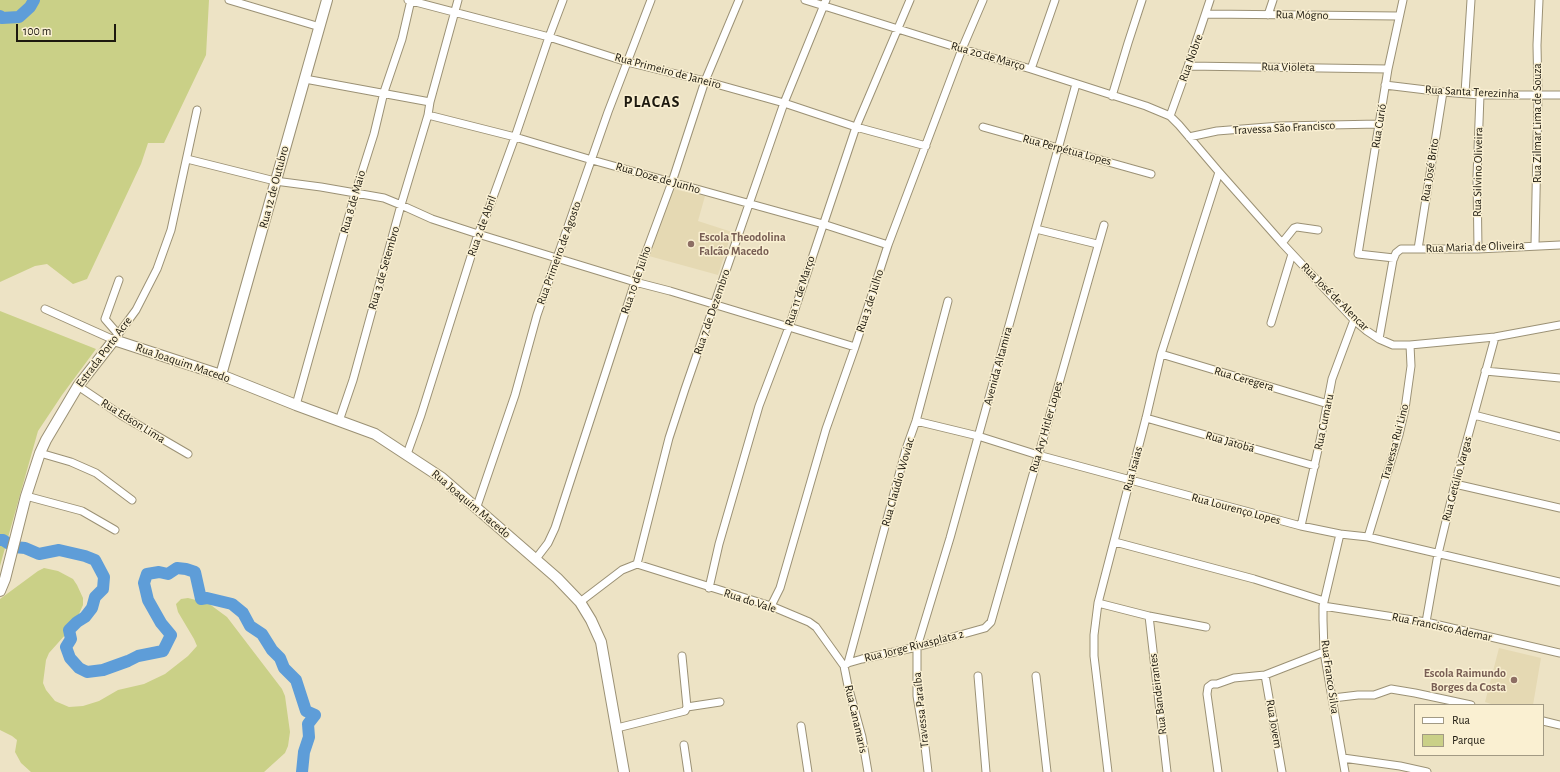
<!DOCTYPE html>
<html>
<head>
<meta charset="utf-8">
<style>
  body { margin:0 }
  #map { position:relative; width:1560px; height:772px; overflow:hidden; background:#ede3c5; font-family:"Alegreya Sans",sans-serif }
  canvas { display:block }
  .legend { position:absolute; left:1414px; top:704px; width:130px; height:52px; box-sizing:border-box; background:#faf0d2; border:1px solid #a29a84; margin:0; padding:5px 7px; list-style:none; font-size:12px; color:#1d190f }
  .legend li { display:flex; align-items:center; gap:8px; height:20px }
  .legend b { width:20px; border:1px solid #a29a84 }
  .scale { position:absolute; left:16px; top:24px; width:100px; height:18px; box-sizing:border-box; border:2px solid #1d190f; border-top:0; padding-left:5px; font-size:12px; line-height:14px; white-space:nowrap; color:#1d190f; -webkit-text-stroke:3px #faf0d2; paint-order:stroke }
</style>
</head>
<body>
<div id="map">
<canvas width="1560" height="772"></canvas>
<ul class="legend">
<li><b style="height:5px;background:#fff"></b>Rua</li>
<li><b style="height:11px;background:#cad087"></b>Parque</li>
</ul>
<div class="scale">100 m</div>
</div>
<script>
const ctx = document.querySelector('canvas').getContext('2d');
ctx.lineJoin = 'round';
function fillPath(path, color) { ctx.fillStyle = color; ctx.fill(path, 'evenodd'); }
const poly = rows => new Path2D(rows.map(r => 'M' + r).join(''));
function stroke(path, color, width, dash) { ctx.strokeStyle = color; ctx.lineWidth = width; ctx.lineCap = dash ? 'butt' : 'round'; ctx.setLineDash(dash || []); ctx.stroke(path); }
function drawText(font, color, halo, rows, align = 'center') {
  ctx.font = font + ' "Alegreya Sans",sans-serif'; ctx.lineWidth = 3; ctx.setLineDash([]); ctx.textBaseline = 'middle'; ctx.strokeStyle = halo; ctx.fillStyle = color; for (const [text, x, y, turn = 0] of rows) {
    ctx.save(); ctx.translate(x, y); ctx.rotate((+turn || 0) * Math.PI / 180); ctx.textAlign = isNaN(turn) ? turn : align; if (halo) ctx.strokeText(text, 0, 0); ctx.fillText(text, 0, 0); ctx.restore();
  }
}
const built = poly([
  [673,189,705,196,698,221,732,232,718,275,649,256],
  [1499,648,1541,658,1533,705,1494,705,1485,702]
]);
const green = poly([
  [0,0,209,0,206,55,164,143,148,143,141,164,87,279,73,284,47,264,35,266,0,282],
  [0,311,96,349,62,395,38,431,0,566],
  [44,568,58,571,73,579,77,585,83,598,83,605,74,625,49,653,46,660,43,683,46,690,55,701,69,707,83,706,99,701,118,690,144,684,165,674,188,656,197,646,194,639,178,612,176,604,181,599,188,598,208,603,227,617,282,689,285,696,290,732,288,746,285,753,264,772,31,772,21,763,15,752,17,740,12,736,0,730,0,599,38,571]
]);
const river = poly([
  [0,16,2,18,19,17,30,7,34,0],
  [0,540,3,540,14,547,25,548,39,554,59,550,85,556,95,560,104,577,103,589,95,597,92,608,85,617,77,622,69,630,71,639,66,647,70,658,79,668,87,672,103,670,128,661,138,656,163,651,171,635,161,623,148,600,144,583,147,574,159,572,168,574,177,568,186,569,195,572,201,599,207,598,232,604,243,613,250,626,262,634,272,650,280,658,284,668,296,680,306,711,315,715,308,724,309,737,304,752,302,772]
]);
const street = poly([
  [229,0,320,27],
  [408,0,549,37,627,62,705,81,784,103,856,127,926,146],
  [805,0,962,49,1031,69,1146,106,1170,116,1179,125,1219,172,1282,243,1354,320,1367,331,1379,339,1393,345,1410,345,1495,337,1560,325],
  [1206,14,1398,16],
  [1268,15,1273,0],
  [1188,66,1388,69],
  [1031,69,1055,0],
  [305,79,430,102],
  [1385,85,1443,92,1480,95,1560,95],
  [1465,93,1471,0],
  [1112,96,1128,43,1142,0],
  [428,115,515,137,592,160,823,224,888,245],
  [1170,116,1188,66,1210,0],
  [983,127,1151,174],
  [1189,137,1217,131,1280,126,1379,124],
  [187,159,275,181,321,187,384,198,401,205,432,219,478,234,635,282,670,291,855,347],
  [1036,229,1097,244],
  [1282,243,1294,228,1297,227,1318,230],
  [1535,245,1538,95,1537,45,1539,0],
  [1418,249,1443,92],
  [1478,249,1477,177,1480,95],
  [1394,258,1358,254,1388,69,1403,0],
  [45,309,114,340,136,310,157,269,171,230,197,110],
  [1271,323,1292,254],
  [118,334,105,319,119,280],
  [1379,339,1393,260,1396,253,1401,249,1478,249,1560,245],
  [1161,354,1328,404],
  [1485,371,1560,378],
  [78,386,121,415,188,454],
  [296,405,355,194,374,134,384,92,402,39,411,0],
  [1474,415,1560,437],
  [1146,418,1315,466],
  [339,421,353,380,401,205,428,115,430,102,458,0],
  [916,421,978,436,1038,455,1301,526,1340,534,1368,537,1560,582],
  [40,453,71,462,96,473,132,500],
  [407,454,421,415,478,234,488,211,515,137,549,37,563,0],
  [1455,484,1560,508],
  [26,496,82,511,115,530],
  [476,509,515,395,537,315,608,112,651,0],
  [1301,526,1321,436,1332,379,1354,320],
  [1340,534,1323,606,1323,620,1324,652,1345,772],
  [1368,537,1399,435,1405,409,1411,366,1410,345],
  [1115,542,1254,579,1324,601],
  [535,560,548,543,555,528,635,282,672,182,705,81,739,0],
  [637,564,669,438,685,389,784,103,826,0],
  [637,564,771,606,809,622,816,627,844,666,848,686,862,737,868,772],
  [709,588,719,544,759,406,789,327,856,127,910,0],
  [580,602,622,570,637,564],
  [1098,603,1149,616,1206,627],
  [771,606,780,588,826,429,855,347,888,245,962,49,983,0],
  [1323,606,1426,622,1560,653],
  [1149,616,1167,772],
  [1426,622,1438,554,1455,484,1495,337],
  [848,663,906,449,916,421,948,301],
  [844,666,848,663,862,659,917,647,985,628,991,622,1104,225],
  [1265,675,1282,772],
  [978,676,986,772],
  [1036,676,1047,772],
  [1333,698,1358,695,1374,695,1391,689,1415,693,1471,705],
  [687,707,720,702],
  [1543,721,1560,725],
  [801,726,808,772],
  [617,728,685,711,687,707,682,656],
  [684,745,688,772],
  [1343,758,1400,766,1427,772],
  [928,772,924,738,917,696,917,647,950,538,1076,84],
  [1108,772,1094,656,1094,635,1098,603,1146,418,1161,354,1219,172],
  [1218,772,1207,694,1208,687,1212,684,1217,684,1234,678,1265,675,1324,652]
]);
const secondary = poly([
  [221,375,327,0],
  [0,591,5,579,26,496,40,453,46,440,78,386,114,340,221,375,296,405,375,434,442,478,557,578,580,602,591,620,601,642,624,772]
]);
const markers = [
  [691,244,4,"#8d6e63"],
  [1514,680,4,"#8d6e63"]
];
const streetNames = [
  ["Rua Mógno",1302,15,1],
  ["Rua 20 de Março",988,56,16],
  ["Rua Nobre",1191,58,-70],
  ["Rua Violeta",1288,67,1],
  ["Rua Primeiro de Janeiro",668,71,15],
  ["Rua Santa Terezinha",1472,92,3],
  ["Rua Zilmar Lima de Souza",1537,123,-90],
  ["Rua Curió",1379,126,-81],
  ["Travessa São Francisco",1284,128,-3],
  ["Rua Perpétua Lopes",1067,150,15],
  ["Rua José Brito",1430,170,-81],
  ["Rua Silvino Oliveira",1478,172,-89],
  ["Rua Doze de Junho",658,178,16],
  ["Rua 12 de Outubro",274,187,-75],
  ["Rua 8 de Maio",353,202,-74],
  ["Rua 2 de Abril",482,226,-70],
  ["Rua Maria de Oliveira",1475,247,-2],
  ["Rua Primeiro de Agosto",559,253,-70],
  ["Rua 3 de Setembro",384,268,-74],
  ["Rua 10 de Julho",636,280,-71],
  ["Rua 11 de Março",800,291,-72],
  ["Rua José de Alencar",1335,297,45],
  ["Rua 3 de Julho",870,301,-72],
  ["Rua 7 de Dezembro",712,312,-71],
  ["Estrada Porto Acre",104,352,-53],
  ["Rua Joaquim Macedo",183,363,19],
  ["Avenida Altamira",998,366,-75],
  ["Rua Ceregera",1244,379,16],
  ["Rua Edson Lima",133,421,32],
  ["Rua Cumaru",1324,422,-78],
  ["Rua Ary Hitler Lopes",1046,427,-74],
  ["Rua Jatobá",1230,442,16],
  ["Travessa Rui Lino",1395,442,-75],
  ["Rua Isaias",1133,469,-75],
  ["Rua Getúlio Vargas",1457,479,-75],
  ["Rua Claúdio Woviac",898,482,-74],
  ["Rua Joaquim Macedo",471,504,40],
  ["Rua Lourenço Lopes",1236,509,15],
  ["Rua do Vale",750,601,18],
  ["Rua Francisco Ademar",1442,627,12],
  ["Rua Jorge Rivasplata 2",914,646,-14],
  ["Rua Franco Silva",1330,677,82],
  ["Rua Bandeirantes",1158,694,-97],
  ["Travessa Paraíba",921,710,-96],
  ["Rua Canamaris",856,719,77],
  ["Rua Jovem",1274,724,80]
];
const educationNames = [
  ["Escola Theodolina",699,237],
  ["Falcão Macedo",699,251],
  ["Escola Raimundo",1506,673,"right"],
  ["Borges da Costa",1506,687,"right"]
];
const districtNames = [
  ["PLACAS",652,102]
];
fillPath(built, '#e5d9b3');
fillPath(green, '#cad087');
stroke(river, '#5e9dd8', 12);
stroke(street, '#9b9175', 9);
stroke(secondary, '#9b9175', 12);
stroke(street, '#fff', 7);
stroke(secondary, '#fff', 10);
for (const [x, y, r, color] of markers) { const dot = new Path2D(); dot.arc(x, y, r, 0, 2 * Math.PI); ctx.fillStyle = color; ctx.fill(dot); stroke(dot, '#faf0d2', 1.5); }
drawText('12px', '#1d190f', '#faf0d2', streetNames);
drawText('bold 12px', '#785e54', '#faf0d2', educationNames, 'left');
ctx.letterSpacing = '1px';
drawText('bold 16px', '#1d190f', '#faf0d2', districtNames);
ctx.letterSpacing = '0px';
</script>
</body>
</html>
